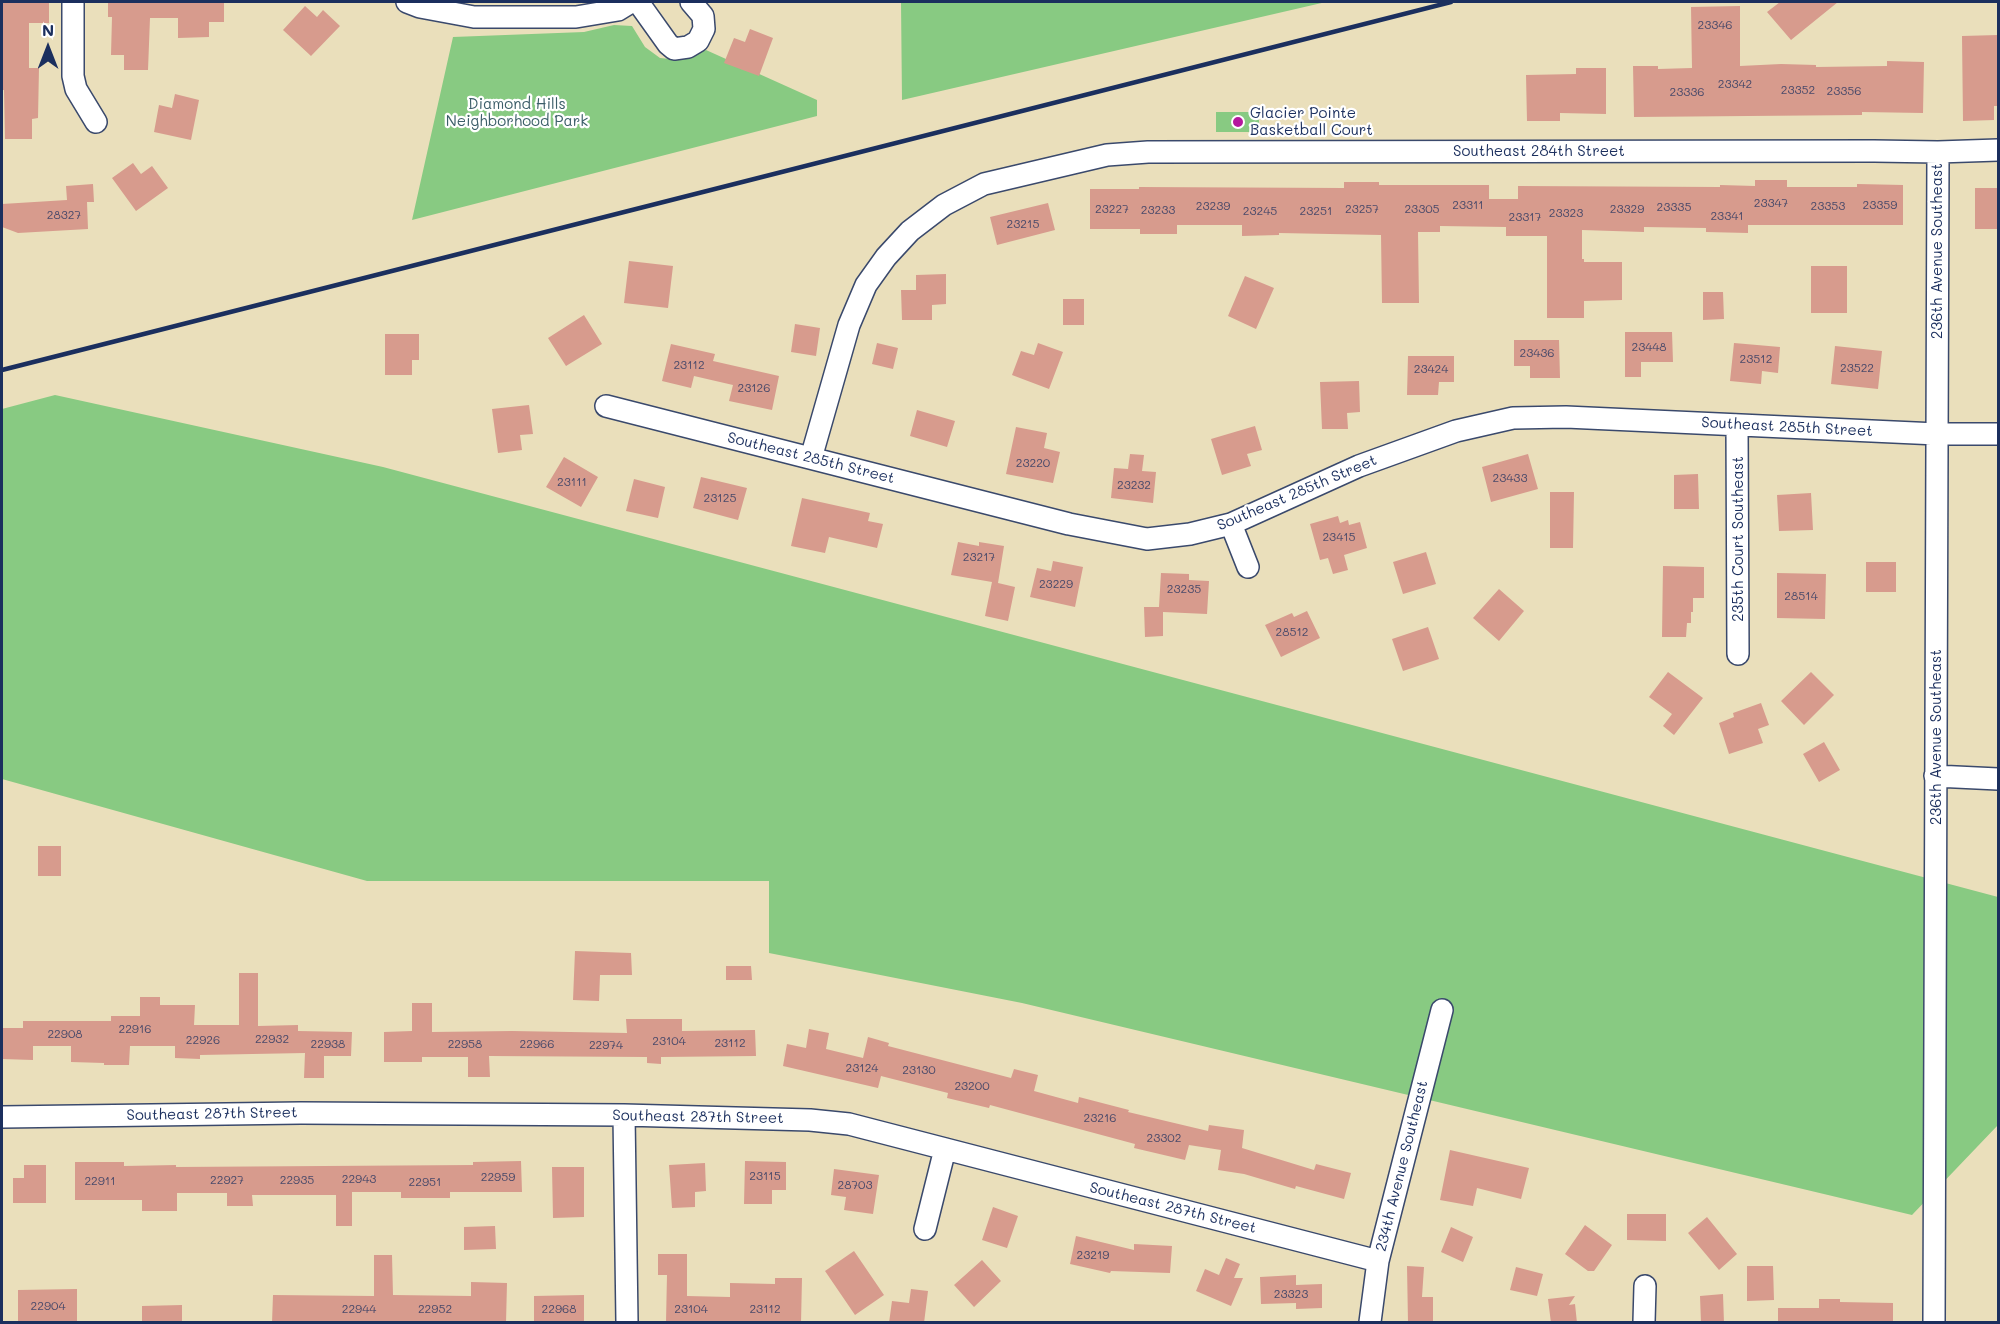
<!DOCTYPE html>
<html>
<head>
<meta charset="utf-8">
<style>
  body { margin:0 }
  #map { position:relative; width:2000px; height:1324px; overflow:hidden; background:#eadfbb; font-family:Mali,sans-serif }
  canvas { display:block }
  .frame { position:absolute; inset:0; border:3px solid #1b2f5e; pointer-events:none }
  .north { position:absolute; left:18px; top:18px; width:60px; height:60px; -webkit-text-stroke:4px #fff; paint-order:stroke; rotate:0deg; font-size:16px; font-weight:700; line-height:24px; text-align:center; color:#1b2f5e }
  .north::after { content:''; display:block; margin:auto; width:21px; height:27px; background:#1b2f5e; clip-path:polygon(50% 0,100% 100%,50% 72%,0 100%) }
</style>
</head>
<body>
<div id="map">
<canvas width="2000" height="1324"></canvas>
<div class="frame"></div>
<div class="north">N</div>
</div>
<script>
const ctx = document.querySelector('canvas').getContext('2d');
ctx.lineJoin = 'round';
function fillPath(path, color) { ctx.fillStyle = color; ctx.fill(path, 'evenodd'); }
const poly = rows => new Path2D(rows.map(r => 'M' + r).join(''));
function stroke(path, color, width, dash) { ctx.strokeStyle = color; ctx.lineWidth = width; ctx.lineCap = dash ? 'butt' : 'round'; ctx.setLineDash(dash || []); ctx.stroke(path); }
function drawText(font, color, halo, rows, align = 'center') {
  ctx.font = font + ' Mali,sans-serif'; ctx.lineWidth = 4.5; ctx.setLineDash([]); ctx.textBaseline = 'middle'; ctx.strokeStyle = halo; ctx.fillStyle = color; for (const [text, x, y, turn = 0] of rows) {
    ctx.save(); ctx.translate(x, y); ctx.rotate((+turn || 0) * Math.PI / 180); ctx.textAlign = isNaN(turn) ? turn : align; if (halo) ctx.strokeText(text, 0, 0); ctx.fillText(text, 0, 0); ctx.restore();
  }
}
const green = poly([
  [901,2,1326,2,902,100],
  [614,25,632,26,645,47,660,58,680,60,706,50,817,100,817,116,412,220,453,37,584,32],
  [1216,112,1259,112,1259,132,1216,132],
  [55,395,383,467,1998,897,1998,1125,1912,1215,1022,1003,769,953,769,881,367,881,2,779,2,409]
]);
const building = poly([
  [2,2,49,2,49,23,29,23,29,68,39,68,38,118,32,119,32,139,5,139,4,90,2,90],
  [108,2,224,2,224,22,209,22,209,37,178,38,178,18,150,18,148,70,124,70,124,55,111,55,112,17,108,17],
  [1780,2,1838,2,1791,40,1767,12],
  [305,6,317,17,323,10,340,26,311,56,283,30],
  [1740,6,1740,66,1781,64,1816,65,1816,67,1887,66,1887,61,1924,62,1923,113,1862,112,1862,115,1634,117,1633,66,1658,66,1658,69,1692,68,1691,7],
  [750,29,773,38,759,76,724,63,734,38,745,42],
  [1998,35,1998,106,1994,106,1994,120,1963,121,1962,36],
  [1576,68,1606,68,1606,114,1560,113,1560,121,1527,121,1526,75,1576,74],
  [175,94,199,100,191,140,154,132,159,105,172,108],
  [133,163,141,174,152,166,168,188,136,211,112,178],
  [1755,180,1787,180,1787,187,1857,187,1857,184,1903,185,1903,225,1748,225,1748,233,1706,232,1706,228,1644,227,1644,232,1582,230,1582,259,1584,259,1584,262,1622,262,1622,300,1584,301,1584,318,1547,318,1547,236,1506,236,1506,227,1440,226,1440,232,1418,232,1419,303,1382,303,1381,235,1279,233,1279,235,1242,236,1242,225,1177,225,1177,234,1140,234,1140,229,1090,229,1090,189,1139,189,1139,187,1344,188,1344,182,1379,182,1379,185,1489,185,1489,199,1518,199,1518,186,1720,187,1720,185,1755,186],
  [93,184,94,202,87,202,88,229,18,233,2,227,2,204,67,200,66,186],
  [1975,188,1998,188,1998,229,1975,229],
  [1048,203,1055,230,997,245,990,217],
  [629,261,673,266,668,308,624,303],
  [1811,266,1847,266,1847,313,1811,313],
  [946,274,946,304,932,305,932,320,902,320,901,290,916,290,916,275],
  [1245,276,1274,288,1256,329,1228,316],
  [1703,292,1723,292,1724,319,1703,320],
  [1063,299,1084,299,1084,325,1063,325],
  [584,315,602,344,566,366,548,338],
  [795,324,820,328,816,356,791,352],
  [1625,332,1672,332,1673,362,1641,362,1641,377,1625,377],
  [385,334,419,334,419,360,412,360,412,375,385,375],
  [1514,340,1559,340,1560,378,1530,378,1530,366,1514,366],
  [877,343,898,348,893,369,872,364],
  [1038,343,1063,352,1049,389,1012,375,1021,351,1034,355],
  [1734,343,1780,347,1778,373,1762,371,1761,384,1730,381],
  [671,344,715,354,713,361,779,376,772,410,729,401,733,385,694,376,691,388,662,381],
  [1835,346,1882,351,1878,389,1831,384],
  [1408,356,1454,356,1454,382,1439,382,1438,395,1407,395],
  [1359,381,1360,412,1347,413,1348,429,1322,429,1320,382],
  [529,405,533,434,520,435,522,450,498,453,492,409],
  [917,410,955,421,947,447,910,436],
  [1255,426,1262,450,1247,454,1251,466,1222,475,1211,439],
  [1016,427,1047,433,1044,448,1060,452,1053,483,1006,474],
  [1130,454,1144,455,1142,471,1156,472,1153,503,1111,498,1114,468,1128,469],
  [1528,454,1538,489,1491,502,1482,467],
  [564,457,598,477,581,507,546,487],
  [1698,474,1699,509,1674,509,1674,475],
  [701,477,747,488,738,520,693,508],
  [634,479,665,487,658,518,626,511],
  [1550,492,1574,492,1573,548,1550,548],
  [1811,493,1813,530,1779,531,1777,495],
  [802,498,870,513,868,521,883,524,877,548,829,537,825,553,791,546],
  [1338,516,1340,523,1348,520,1349,525,1360,522,1367,548,1344,555,1348,570,1333,574,1328,558,1320,560,1310,524],
  [958,542,979,546,979,542,1004,546,998,583,1015,587,1008,621,985,616,992,582,951,575],
  [1426,552,1436,584,1403,594,1393,562],
  [1053,561,1083,567,1075,607,1030,597,1037,568,1051,571],
  [1866,562,1896,562,1896,592,1866,592],
  [1663,566,1704,567,1704,598,1693,598,1693,612,1691,612,1691,623,1687,623,1686,637,1662,637],
  [1161,573,1189,574,1189,580,1209,581,1207,614,1163,612,1163,636,1145,637,1144,607,1159,607],
  [1777,573,1826,574,1825,619,1777,618],
  [1499,589,1524,611,1499,641,1473,618],
  [1307,611,1320,638,1281,657,1265,625,1292,613,1294,617],
  [1428,627,1439,659,1403,671,1392,639],
  [1668,672,1703,698,1674,735,1663,726,1672,714,1649,697],
  [1811,672,1834,695,1804,725,1781,701],
  [1761,703,1769,725,1758,729,1763,743,1729,754,1719,723,1734,717,1733,713],
  [1824,742,1840,770,1819,782,1803,754],
  [38,846,61,846,61,876,38,876],
  [575,951,631,953,632,975,600,975,599,1001,573,1000],
  [726,966,751,966,752,980,726,980],
  [239,973,258,973,258,1026,298,1025,298,1031,352,1032,351,1056,324,1056,324,1078,304,1078,305,1053,200,1055,200,1059,175,1058,175,1046,130,1046,129,1065,104,1065,104,1063,71,1062,71,1046,33,1046,33,1060,2,1059,2,1028,23,1028,23,1021,111,1021,111,1016,140,1016,140,997,160,997,160,1005,195,1005,194,1025,239,1025],
  [412,1003,432,1003,432,1032,512,1031,627,1033,626,1019,682,1019,682,1031,755,1030,756,1056,661,1057,661,1064,647,1063,647,1057,489,1056,490,1077,468,1077,468,1057,422,1057,422,1062,384,1062,384,1032,412,1031],
  [809,1029,829,1033,826,1049,863,1058,868,1037,889,1043,888,1046,1011,1078,1014,1069,1038,1075,1034,1091,1078,1103,1079,1097,1129,1110,1128,1112,1208,1131,1209,1125,1244,1130,1242,1148,1314,1170,1316,1164,1351,1173,1344,1199,1296,1186,1295,1189,1244,1174,1218,1170,1221,1150,1189,1145,1185,1160,1134,1148,1135,1144,990,1105,989,1108,947,1098,948,1093,881,1076,878,1088,783,1066,787,1044,806,1048],
  [1450,1150,1529,1168,1521,1199,1477,1188,1473,1206,1440,1200],
  [521,1161,522,1192,450,1192,450,1198,401,1198,401,1192,352,1192,352,1226,336,1226,336,1195,252,1195,253,1206,227,1206,227,1193,177,1193,177,1211,142,1211,142,1200,75,1200,75,1162,124,1162,124,1166,176,1165,176,1167,473,1165,473,1162],
  [745,1161,786,1162,786,1190,772,1190,772,1204,744,1204],
  [705,1163,706,1191,695,1192,695,1207,672,1208,669,1165],
  [24,1165,46,1165,46,1203,13,1203,13,1178,24,1178],
  [552,1167,584,1167,584,1217,553,1218],
  [834,1169,879,1175,873,1214,844,1210,846,1197,831,1195],
  [993,1207,1018,1216,1007,1248,982,1240],
  [1627,1214,1666,1214,1666,1241,1627,1240],
  [1707,1217,1737,1254,1719,1270,1688,1233],
  [1585,1225,1612,1245,1594,1271,1588,1271,1565,1254],
  [495,1226,496,1249,464,1250,464,1227],
  [1451,1227,1473,1237,1463,1262,1441,1252],
  [1076,1236,1134,1250,1134,1244,1172,1246,1170,1273,1111,1271,1110,1273,1070,1264],
  [854,1251,884,1295,855,1315,825,1271],
  [658,1254,687,1254,687,1296,730,1297,730,1283,775,1284,775,1278,802,1278,801,1323,666,1322,667,1275,658,1275],
  [374,1255,392,1255,393,1295,471,1296,471,1282,507,1283,506,1323,272,1323,273,1295,374,1296],
  [1226,1258,1240,1264,1234,1278,1243,1278,1231,1306,1196,1291,1205,1269,1219,1275],
  [982,1260,1001,1281,974,1307,954,1285],
  [1407,1266,1424,1267,1422,1297,1433,1297,1433,1323,1408,1323],
  [1747,1266,1773,1266,1774,1300,1747,1301],
  [1516,1267,1543,1274,1537,1296,1510,1290],
  [1296,1275,1296,1285,1322,1284,1322,1308,1296,1309,1296,1303,1261,1304,1260,1277],
  [77,1289,77,1322,18,1323,18,1290],
  [911,1289,928,1291,924,1323,889,1323,892,1301,909,1303],
  [1723,1294,1724,1323,1701,1323,1700,1296],
  [584,1295,584,1322,534,1322,534,1296],
  [1575,1296,1569,1305,1575,1304,1577,1323,1551,1323,1548,1299],
  [1819,1299,1840,1299,1840,1302,1893,1303,1893,1323,1778,1323,1778,1308,1819,1308],
  [182,1305,182,1323,142,1323,142,1306]
]);
const minor = poly([
  [73,2,73,76,76,89,96,122],
  [407,2,420,7,474,17,576,17,618,10,631,2],
  [638,2,668,44,674,49,688,47,698,41,704,29,703,16,691,2],
  [606,406,1069,524,1147,539,1190,534,1231,524,1359,466,1456,431,1513,418,1566,417,1937,434,1998,434],
  [1737,425,1738,654],
  [811,458,849,325,866,285,886,257,910,231,944,205,984,184,1107,155,1148,152,1874,151,1938,152,1998,150],
  [1231,524,1248,567],
  [1935,776,1998,779],
  [624,1115,627,1322],
  [2,1117,301,1113,624,1115,810,1120,849,1124,1378,1261],
  [925,1229,945,1149],
  [1370,1322,1378,1261,1442,1010],
  [1644,1322,1645,1286],
  [1934,1322,1938,152]
]);
const rail = poly([
  [2,370,1451,2]
]);
const markers = [
  [1238,122,6,"#b5179e"]
];
const numberNames = [
  ["23346",1715,25],
  ["23342",1735,84],
  ["23352",1798,90],
  ["23356",1844,91],
  ["23336",1687,92],
  ["23347",1771,203],
  ["23311",1468,205],
  ["23359",1880,205],
  ["23239",1213,206],
  ["23353",1828,206],
  ["23335",1674,207],
  ["23227",1112,209],
  ["23257",1362,209],
  ["23305",1422,209],
  ["23329",1627,209],
  ["23233",1158,210],
  ["23245",1260,211],
  ["23251",1316,211],
  ["23323",1566,213],
  ["28327",64,215],
  ["23341",1727,216],
  ["23317",1525,217],
  ["23215",1023,224],
  ["23448",1649,347],
  ["23436",1537,353],
  ["23512",1756,359],
  ["23112",689,365],
  ["23522",1857,368],
  ["23424",1431,369],
  ["23126",754,388],
  ["23220",1033,463],
  ["23433",1510,478],
  ["23111",572,482],
  ["23232",1134,485],
  ["23125",720,498],
  ["23415",1339,537],
  ["23217",979,557],
  ["23229",1056,584],
  ["23235",1184,589],
  ["28514",1801,596],
  ["28512",1292,632],
  ["22916",135,1029],
  ["22908",65,1034],
  ["22932",272,1039],
  ["22926",203,1040],
  ["23104",669,1041],
  ["23112",730,1043],
  ["22938",328,1044],
  ["22958",465,1044],
  ["22966",537,1044],
  ["22974",606,1045],
  ["23124",862,1068],
  ["23130",919,1070],
  ["23200",972,1086],
  ["23216",1100,1118],
  ["23302",1164,1138],
  ["23115",765,1176],
  ["22959",498,1177],
  ["22943",359,1179],
  ["22927",227,1180],
  ["22935",297,1180],
  ["22911",100,1181],
  ["22951",425,1182],
  ["28703",855,1185],
  ["23219",1093,1255],
  ["23323",1291,1294],
  ["22904",48,1306],
  ["22944",359,1309],
  ["22952",435,1309],
  ["22968",559,1309],
  ["23104",691,1309],
  ["23112",765,1309]
];
const parkNames = [
  ["Diamond Hills",517,104],
  ["Neighborhood Park",517,121]
];
const poiNames = [
  ["Glacier Pointe",1250,113],
  ["Basketball Court",1250,130]
];
const streetNames = [
  ["Southeast 284th Street",1539,151],
  ["236th Avenue Southeast",1937,251,-90],
  ["Southeast 285th Street",1787,427,3],
  ["Southeast 285th Street",811,458,14],
  ["Southeast 285th Street",1297,493,-23],
  ["235th Court Southeast",1738,539,-90],
  ["236th Avenue Southeast",1936,737,-90],
  ["Southeast 287th Street",212,1114,-1],
  ["Southeast 287th Street",698,1117,1],
  ["234th Avenue Southeast",1402,1166,-76],
  ["Southeast 287th Street",1173,1208,14]
];
fillPath(green, '#88ca82');
fillPath(building, '#d79b8d');
stroke(minor, '#3a496c', 24);
stroke(minor, '#fff', 21);
stroke(rail, '#1b2f5e', 4.5);
for (const [x, y, r, color] of markers) { const dot = new Path2D(); dot.arc(x, y, r, 0, 2 * Math.PI); ctx.fillStyle = color; ctx.fill(dot); stroke(dot, '#fff', 2); }
drawText('12px', '#4a4a6a', null, numberNames);
drawText('15px', '#3c5e69', '#fff', parkNames);
drawText('15px', '#1b2f5e', '#fff', poiNames, 'left');
drawText('15px', '#1b2f5e', '#fff', streetNames);
</script>
</body>
</html>
